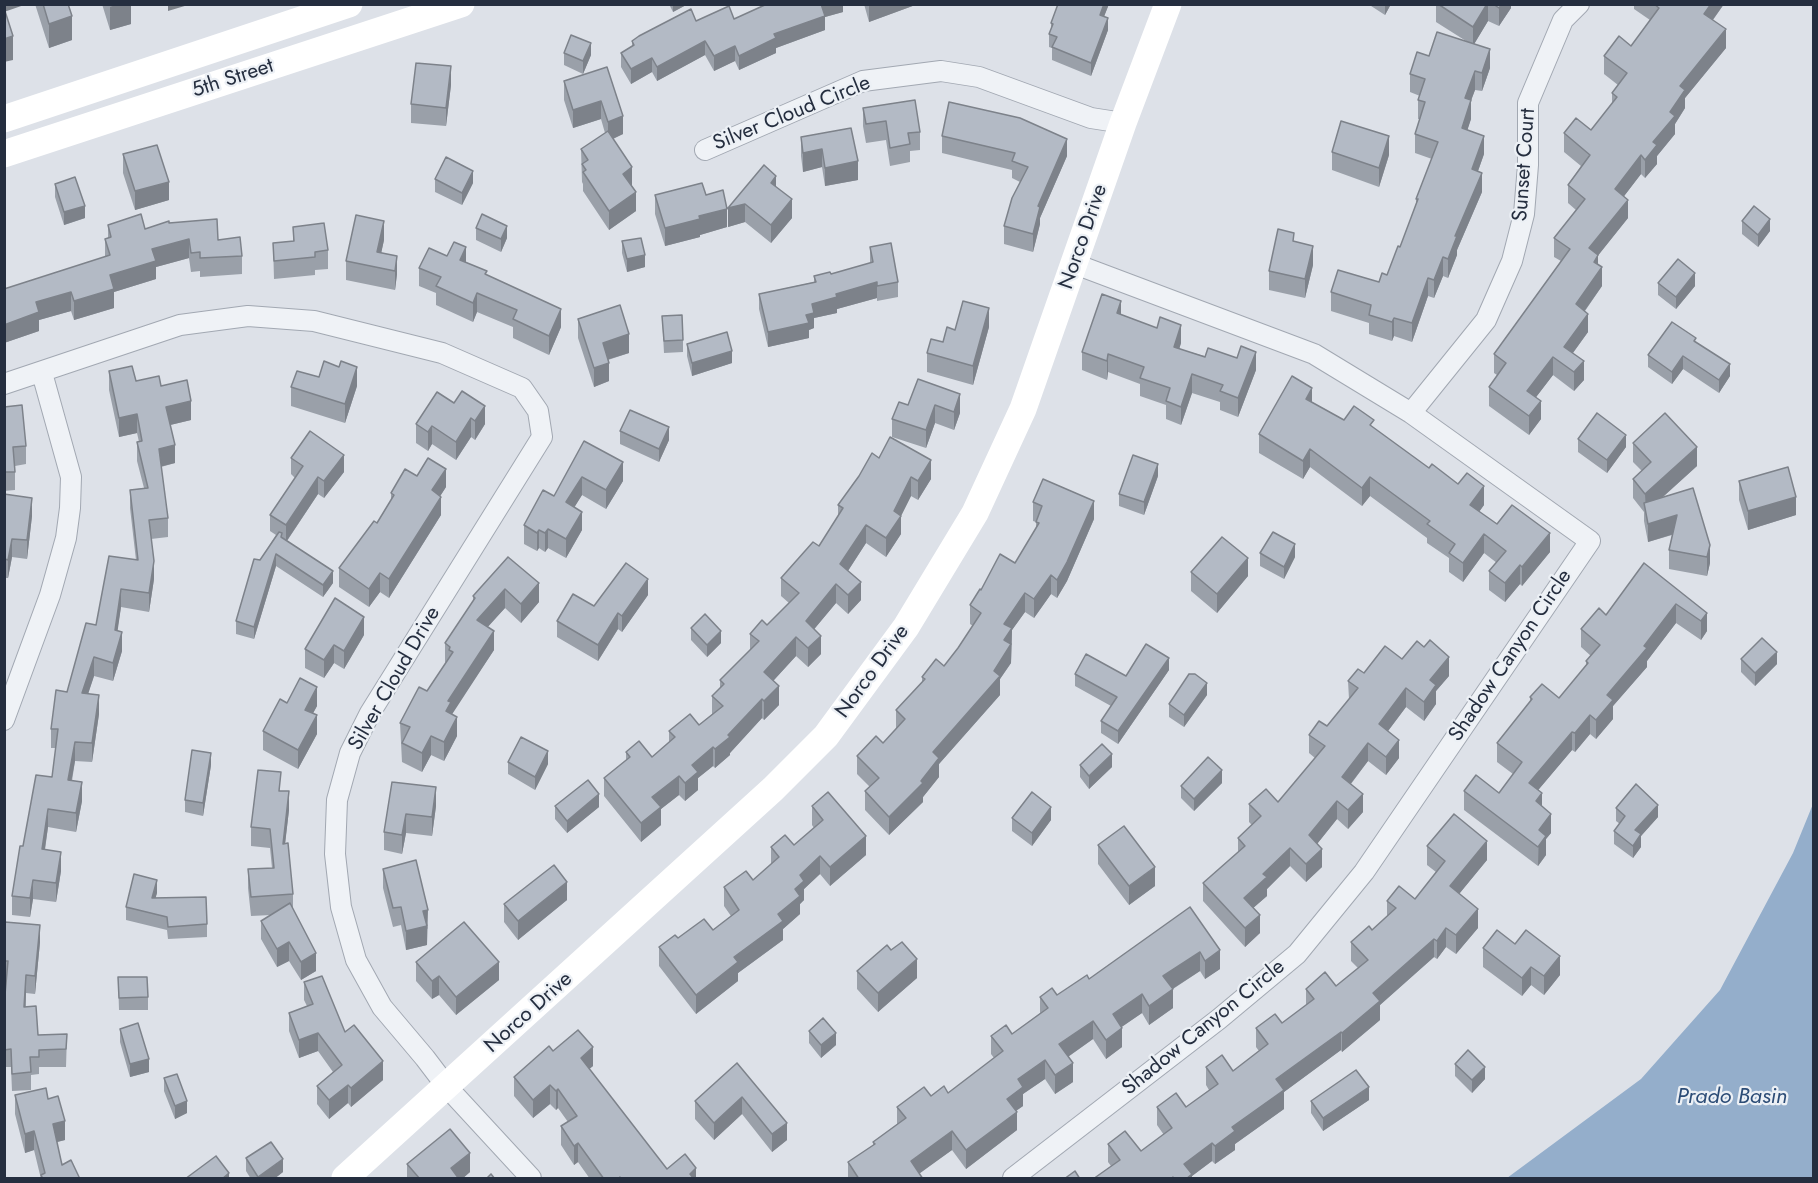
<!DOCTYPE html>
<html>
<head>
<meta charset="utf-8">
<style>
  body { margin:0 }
  #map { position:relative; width:1818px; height:1183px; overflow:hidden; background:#dde1e8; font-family:Jost,sans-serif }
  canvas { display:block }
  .frame { position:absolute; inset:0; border:6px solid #252e3f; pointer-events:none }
</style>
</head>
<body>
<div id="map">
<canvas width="1818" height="1183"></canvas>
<div class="frame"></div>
</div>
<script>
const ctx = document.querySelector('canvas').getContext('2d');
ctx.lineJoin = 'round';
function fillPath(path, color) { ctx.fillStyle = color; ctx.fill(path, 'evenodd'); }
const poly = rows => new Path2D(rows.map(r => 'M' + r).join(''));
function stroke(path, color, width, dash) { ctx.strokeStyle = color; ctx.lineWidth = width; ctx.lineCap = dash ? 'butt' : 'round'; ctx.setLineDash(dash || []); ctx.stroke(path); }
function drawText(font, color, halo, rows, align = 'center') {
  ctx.font = font + ' Jost,sans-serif'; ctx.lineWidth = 4.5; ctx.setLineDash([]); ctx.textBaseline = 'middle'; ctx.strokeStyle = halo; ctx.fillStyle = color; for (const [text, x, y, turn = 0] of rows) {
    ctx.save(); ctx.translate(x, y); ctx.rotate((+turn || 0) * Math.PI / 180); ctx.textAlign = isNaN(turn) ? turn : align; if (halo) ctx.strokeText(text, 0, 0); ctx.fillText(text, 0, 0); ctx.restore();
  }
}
const water = poly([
  [1813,804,1813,1178,1507,1178,1641,1079,1720,990,1793,853]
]);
const street = poly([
  [705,150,863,81,941,71,979,77,1091,118,1123,123],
  [4,384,180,325,248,316,314,321,442,353,522,388,538,411,542,437,370,713,350,753,337,800,335,854,341,907,356,960,382,1007,425,1058,447,1087,531,1178],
  [1411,413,1486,320,1512,261,1524,214,1528,165,1528,103,1563,20,1579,4],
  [4,720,50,595,66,538,70,508,71,477,42,373],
  [1013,1178,1219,1019,1297,954,1364,872,1590,541,1411,413,1314,354,1075,264]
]);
const secondary = poly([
  [4,119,349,4],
  [4,154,461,4],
  [345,1178,773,789,826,736,906,627,975,513,1023,409,1123,123,1168,4]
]);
const wall = poly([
  [35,4,68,4,72,40,49,48],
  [102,4,131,4,131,24,110,30],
  [669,4,688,4,673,12],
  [843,4,843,12,825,17,825,30,776,48,776,53,739,70,735,61,714,71,705,55,657,81,652,72,631,84,621,67,621,53,632,46,632,41,696,21,734,19],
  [864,4,918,4,869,22],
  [1058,4,1109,4,1104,16,1108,30,1091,76,1052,60,1052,48,1049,47,1049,34,1051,30,1051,23],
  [1368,4,1391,4,1385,15],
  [1436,4,1511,4,1511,8,1499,26,1488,21,1474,44,1490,68,1482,91,1475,90,1471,100,1471,119,1467,130,1484,154,1478,171,1482,192,1457,250,1457,255,1448,278,1443,276,1434,298,1428,296,1412,342,1394,336,1392,341,1369,334,1369,323,1331,311,1331,292,1379,282,1387,275,1400,247,1416,204,1416,199,1432,159,1415,153,1415,134,1420,119,1418,119,1418,100,1420,96,1410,92,1410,74,1429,56,1466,41,1436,22],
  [1634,4,1724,4,1713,20,1726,48,1685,98,1685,108,1675,124,1675,134,1657,156,1657,164,1645,178,1641,174,1624,196,1628,218,1598,255,1598,265,1602,286,1585,311,1588,332,1573,353,1584,380,1574,391,1553,375,1536,397,1541,419,1529,435,1489,406,1489,387,1497,375,1494,373,1494,354,1561,261,1554,257,1554,238,1576,210,1568,203,1568,185,1581,166,1564,152,1564,133,1591,130,1612,104,1612,93,1618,85,1604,74,1604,56,1631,46,1650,20,1634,9],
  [564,53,591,55,583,74,564,65],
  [607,67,623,134,613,139,632,186,636,211,609,230,583,191,583,184,582,182,581,149,605,133,601,119,573,128,564,100,564,81],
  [451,85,446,126,411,123,411,104],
  [863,108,920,132,920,150,910,151,910,162,890,166,886,140,866,143,863,126],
  [851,128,858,180,825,186,822,167,803,172,801,156,801,137],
  [942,136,1067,156,1040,218,1040,224,1033,252,1004,244,1004,226,1020,182,1012,178,1012,170,942,153],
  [1332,152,1389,155,1379,187,1332,170],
  [123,154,169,200,135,210,123,173],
  [435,179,473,183,462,205,435,192],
  [55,184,85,218,64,225,55,197],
  [776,187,792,218,771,243,745,222,728,227,728,208],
  [655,195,706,195,727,227,700,235,700,237,665,246,655,214],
  [1742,221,1770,231,1758,247,1742,234],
  [169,223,218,240,242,256,242,274,200,277,200,271,191,272,189,258,156,267,156,279,114,292,114,308,74,320,71,311,39,320,39,331,4,343,105,256,105,239,108,238,108,225,145,229],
  [293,227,328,250,328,269,315,270,315,275,274,279,273,243,293,241],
  [476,228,507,238,501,252,476,240],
  [384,240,381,253,397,274,395,290,346,280,346,261],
  [622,241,645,267,627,272,622,253],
  [1294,241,1313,265,1305,298,1269,290,1269,271],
  [870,247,898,282,898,297,877,301,877,298,837,309,837,313,814,318,814,328,809,330,809,338,768,347,759,309,759,294,814,282,814,276,831,274,870,263],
  [447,256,466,262,487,275,561,327,549,355,513,338,513,327,477,312,473,322,436,305,436,293,419,286,419,268],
  [1658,283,1695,286,1676,309,1658,295],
  [1121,315,1181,343,1179,349,1256,370,1238,417,1220,410,1220,402,1192,393,1181,425,1166,419,1166,405,1140,396,1140,384,1108,372,1107,380,1082,370,1082,352],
  [662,316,683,340,683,352,664,353],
  [578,319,629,353,608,360,609,381,594,387,578,338],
  [989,327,973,385,927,372,927,353,943,342,955,330],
  [1696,342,1730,376,1719,393,1683,369,1672,384,1648,367,1648,355],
  [687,344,732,363,692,376,687,356],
  [109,371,136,381,161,386,191,420,170,425,175,463,161,467,168,518,168,537,151,539,154,579,149,612,121,607,117,631,122,651,113,681,94,676,88,694,99,714,92,762,75,761,72,781,82,801,76,832,48,827,45,850,61,871,56,902,33,899,30,917,12,915,12,896,23,846,52,777,56,748,51,748,51,729,96,625,136,560,130,508,130,490,144,488,137,461,137,442,139,442,137,433,119,437,109,390],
  [319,377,357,386,345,423,291,406,291,387],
  [918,379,960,413,954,430,935,423,926,448,892,437,892,419,908,405],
  [437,392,485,424,475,440,471,437,456,460,432,444,428,451,416,443,416,424],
  [1312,402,1344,420,1374,428,1429,468,1484,505,1479,512,1497,524,1550,552,1522,586,1520,584,1505,602,1489,590,1489,571,1497,563,1484,553,1463,582,1449,572,1449,558,1427,543,1427,538,1370,496,1362,506,1310,467,1303,479,1259,453,1259,434],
  [4,407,26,446,26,464,15,466,15,490,4,491],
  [620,431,669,440,659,462,620,444],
  [1578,439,1626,447,1607,473,1578,452],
  [584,441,623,481,606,509,582,495,574,507,582,530,566,558,548,548,545,552,539,548,537,551,524,544,524,525,554,496],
  [1633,443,1697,466,1663,497,1693,488,1710,563,1707,576,1669,569,1669,550,1672,535,1648,542,1644,521,1644,512,1633,498,1633,479,1642,471,1633,462],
  [291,458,344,472,324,498,318,494,287,541,333,583,323,597,276,566,254,639,236,634,236,621,260,560,276,535,270,531,270,515,295,478,291,474],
  [879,458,931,479,918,500,911,496,901,516,901,534,886,557,866,543,848,571,861,600,848,614,836,603,814,629,821,654,808,667,796,656,773,681,779,705,764,720,762,718,730,753,730,755,715,768,713,766,698,778,698,790,685,801,679,795,661,809,661,825,641,842,604,796,604,778,626,760,626,752,652,757,669,742,669,731,699,725,712,714,712,696,720,688,720,680,750,650,750,634,767,625,789,603,781,596,781,578,819,546,838,516,838,505],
  [1158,476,1144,515,1119,506,1119,494],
  [1739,481,1796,515,1748,530,1739,500],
  [446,487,440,496,441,515,389,598,380,592,369,607,339,587,339,568,377,523,391,500,391,493],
  [4,494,32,516,27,559,12,557,8,578,5,578,4,579],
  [1033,502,1094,519,1067,581,1057,598,1051,594,1034,618,1025,612,1012,630,1011,663,1000,679,1000,695,939,764,939,777,923,797,923,802,889,835,865,810,865,791,870,787,857,774,857,756,883,743,896,729,896,710,922,682,922,677,944,666,958,648,973,626,970,624,970,605,981,590,1015,563,1036,528,1036,522,1033,521],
  [1260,553,1295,557,1284,579,1260,566],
  [508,557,539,602,521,623,505,608,487,627,494,650,451,714,457,736,444,761,431,755,422,772,402,762,400,723,427,691,446,662,445,662,445,643,473,601,473,596],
  [1644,563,1707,613,1707,631,1701,640,1676,623,1647,661,1647,667,1613,706,1613,719,1596,739,1590,734,1575,752,1572,750,1538,790,1542,807,1551,833,1546,839,1546,855,1538,866,1464,810,1464,791,1499,793,1513,774,1497,762,1497,743,1530,702,1530,697,1559,698,1586,666,1586,661,1591,656,1581,647,1581,629,1606,615],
  [1191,572,1248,576,1217,613,1191,591],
  [648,595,622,632,618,629,598,661,557,637,557,621,594,606],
  [691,628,721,643,707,657,691,640],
  [364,635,344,669,334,663,324,678,305,668,305,649],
  [1402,659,1449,676,1436,691,1436,704,1424,721,1406,707,1388,731,1399,758,1386,775,1368,761,1351,784,1363,812,1348,829,1337,819,1317,844,1322,867,1306,882,1290,866,1267,889,1267,896,1253,908,1260,933,1245,947,1203,901,1203,883,1238,852,1238,838,1252,825,1249,822,1249,804,1278,802,1315,758,1309,753,1309,735,1327,726,1349,699,1348,681,1364,673],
  [1741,659,1777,664,1755,686,1741,672],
  [1169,670,1118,744,1101,733,1101,721,1111,706,1075,686,1075,674,1126,676],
  [1207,695,1184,727,1169,717,1169,704],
  [287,703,317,706,313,713,317,734,298,769,263,750,263,731],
  [508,762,548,764,535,790,508,774],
  [211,765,203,816,185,812,185,800],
  [1080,765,1112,767,1089,789,1080,777],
  [392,782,436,806,432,836,406,833,402,854,384,850,384,832],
  [1222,783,1194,811,1181,798,1181,786],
  [281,791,289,810,285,843,293,894,293,910,316,971,301,980,289,961,277,967,261,939,261,921,271,915,251,916,248,888,248,869,272,868,270,848,251,846,251,827],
  [555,806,599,807,567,833,555,819],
  [812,806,866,855,830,886,820,874,804,889,804,900,800,904,800,914,783,929,783,940,738,973,738,981,696,1014,659,966,659,947,678,938,713,930,731,916,724,906,724,887,753,880,771,865,771,847,794,845,814,828,812,825],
  [1616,808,1658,817,1641,836,1641,847,1633,858,1614,844,1614,831,1620,824,1616,821],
  [1012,818,1051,820,1032,846,1012,831],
  [1098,845,1155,886,1129,905,1098,864],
  [1427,846,1487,860,1459,894,1478,928,1456,954,1446,947,1437,959,1434,957,1380,1005,1380,1020,1342,1052,1341,1050,1284,1092,1284,1109,1235,1144,1235,1150,1215,1164,1212,1161,1192,1176,1192,1179,1093,1179,1111,1166,1108,1162,1108,1144,1141,1151,1164,1135,1157,1125,1157,1107,1186,1107,1209,1090,1206,1085,1206,1067,1233,1071,1259,1051,1256,1047,1256,1028,1282,1023,1306,1005,1306,989,1336,986,1358,968,1351,961,1351,942,1372,930,1387,916,1387,901,1415,899,1436,872,1427,865],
  [383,869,428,928,427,929,427,945,406,950,401,925,393,927,383,888],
  [157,893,155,898,207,924,207,937,168,939,167,930,126,920,126,907],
  [567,900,518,940,504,922,504,904],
  [1190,907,1220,969,1205,979,1200,971,1173,989,1173,1008,1149,1025,1142,1013,1121,1027,1122,1047,1106,1059,1093,1039,1068,1057,1073,1082,1055,1094,1045,1079,1023,1094,1023,1106,1016,1111,1017,1130,966,1169,952,1150,919,1173,923,1179,848,1179,848,1162,873,1145,873,1142,897,1124,897,1107,931,1096,948,1093,994,1058,991,1054,991,1036,1012,1034,1040,1013,1040,997,1057,995,1089,979],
  [4,927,40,942,35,994,26,993,26,1007,38,1035,67,1034,66,1067,39,1067,39,1074,31,1075,31,1090,12,1091,11,1067,4,1067,4,1006,7,979,4,979],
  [1515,944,1560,975,1544,995,1531,985,1522,996,1483,967,1483,948],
  [416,962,499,980,456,1015,439,995,432,999,416,981],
  [857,971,917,978,878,1012,857,989],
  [118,977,148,997,148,1010,119,1010],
  [304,982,383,1080,351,1107,348,1103,329,1119,317,1104,317,1086,333,1072,318,1051,299,1058,289,1031,289,1013,307,1006,304,1000],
  [120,1029,149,1072,130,1077,120,1042],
  [809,1031,836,1045,821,1058,809,1043],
  [553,1051,593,1066,589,1069,667,1169,696,1179,590,1179,578,1162,574,1165,561,1145,561,1126,568,1122,558,1108,556,1110,550,1104,533,1118,514,1096,514,1077],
  [737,1063,787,1140,772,1152,742,1114,714,1140,695,1119,695,1101],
  [1455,1064,1485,1079,1472,1093,1455,1076],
  [164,1078,187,1113,175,1119,164,1091],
  [15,1095,48,1099,65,1140,57,1142,62,1165,80,1179,41,1179,34,1150,25,1153,15,1114],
  [1369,1100,1323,1131,1311,1113,1311,1101],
  [246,1158,283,1172,274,1179,251,1179,246,1171],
  [407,1164,470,1172,462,1179,407,1179]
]);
const shadedWall = poly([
  [4,4,27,4,4,12],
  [118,4,131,4,131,24,110,30,110,7],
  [168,4,188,4,188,5,168,11],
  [673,4,688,4,673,12],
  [821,4,843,4,843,12,825,17,825,30,776,48,776,53,739,70,739,56],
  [869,4,918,4,869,22],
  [1104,4,1109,4,1100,27,1100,15],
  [1385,4,1391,4,1385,15],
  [1487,4,1488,4,1488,21,1473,46,1473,27],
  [1502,4,1511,4,1511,8,1499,26,1499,8],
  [1711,4,1724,4,1704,32,1704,14],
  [72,16,72,40,49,48,49,24],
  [1108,18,1108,30,1091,76,1091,63],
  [1726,29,1726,48,1685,98,1685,108,1675,124,1675,134,1657,156,1657,164,1645,178,1645,160,1653,142,1670,112,1680,86],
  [13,36,13,60,4,62,4,39],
  [705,41,705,55,657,81,657,67],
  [591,43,591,55,583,74,583,61],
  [735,46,735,61,714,71,714,56],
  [1490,49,1490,68,1482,91,1482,73],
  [652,58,652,72,631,84,631,69],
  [451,66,451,85,446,126,446,108],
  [1475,71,1475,90,1465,117,1465,98],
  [1471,100,1471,119,1462,147,1462,128],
  [601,101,601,119,573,128,573,110],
  [623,116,623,134,608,141,608,122],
  [1389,136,1389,155,1379,187,1379,168],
  [1484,136,1484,154,1472,188,1472,169],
  [1067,139,1067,156,1040,218,1040,224,1033,252,1033,234,1038,206],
  [822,149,822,167,803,172,803,153],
  [1641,155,1641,174,1615,208,1615,189],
  [858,161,858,180,825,186,825,168],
  [632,167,632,186,623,174],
  [473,171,473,183,462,205,462,193],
  [1482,173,1482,192,1457,250,1457,255,1448,278,1448,259,1455,236],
  [776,176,776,194,771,183],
  [169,182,169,200,135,210,135,191],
  [636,192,636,211,609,230,609,211],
  [792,199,792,218,771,243,771,225],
  [1628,200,1628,218,1589,267,1589,248],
  [745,204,745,222,728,227,728,208],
  [85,206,85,218,64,225,64,212],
  [727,209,727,227,700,235,700,237,665,246,665,228,699,216],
  [1770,219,1770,231,1758,247,1758,235],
  [384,221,384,240,378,268,377,252],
  [507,226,507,238,501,252,501,239],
  [189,239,189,258,156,267,156,279,114,292,114,308,74,320,74,301,110,275,152,249],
  [1313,246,1313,265,1305,298,1305,279],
  [466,247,466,266,460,260],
  [645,255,645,267,627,272,627,259],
  [1598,255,1598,273,1602,267,1602,286,1576,323,1576,304,1594,262],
  [397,256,397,274,395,290,395,271],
  [1443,257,1443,276,1434,298,1434,280],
  [1695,273,1695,286,1676,309,1676,297],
  [1428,278,1428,296,1412,342,1412,323],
  [877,282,877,298,837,309,837,313,814,318,814,328,809,330,809,338,768,347,768,332,806,315,812,304,836,294],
  [71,292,71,311,39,320,39,331,4,343,4,325,36,302],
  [477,293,477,312,473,322,473,303],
  [1121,301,1121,319,1117,313],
  [989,308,989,327,973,385,973,366],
  [561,309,561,327,549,355,549,336],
  [1588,314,1588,332,1564,365,1564,347],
  [1394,318,1394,336,1392,341,1392,322],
  [1181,325,1181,343,1174,366,1174,347],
  [629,334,629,353,603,361,603,343],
  [732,351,732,363,692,376,692,363],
  [1256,352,1256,370,1238,417,1238,398],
  [1108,354,1108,372,1107,380,1107,361],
  [1683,356,1683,369,1672,384,1672,372],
  [1553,357,1553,375,1527,409,1527,391],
  [1584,361,1584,380,1574,391,1574,372],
  [609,363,609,381,594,387,594,368],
  [1730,364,1730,376,1719,393,1719,380],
  [357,367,357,386,345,423,345,404],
  [1192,374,1192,393,1181,425,1181,407],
  [1312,388,1312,407,1306,399],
  [960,394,960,413,954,430,954,412],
  [191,401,191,420,166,426,166,407],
  [1541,401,1541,419,1529,435,1529,416],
  [935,405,935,423,926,448,926,430],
  [485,406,485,424,475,440,475,421],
  [137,414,137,433,119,437,119,418],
  [471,418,471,437,456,460,456,442],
  [432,426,432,444,428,451,428,432],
  [669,427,669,440,659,462,659,449],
  [1626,435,1626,447,1607,473,1607,460],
  [175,445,175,463,159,467,159,449],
  [1697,447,1697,466,1646,512,1645,494],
  [1310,449,1310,467,1303,479,1303,461],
  [344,455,344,472,324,498,324,481],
  [931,460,931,479,918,500,918,481],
  [623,462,623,481,606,509,606,490],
  [1158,464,1158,476,1144,515,1144,502],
  [446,469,446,487,432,509,432,490],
  [318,477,318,494,286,542,286,525],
  [582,477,582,495,566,521,566,502],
  [911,477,911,496,900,518,901,516,901,534,886,557,886,538,894,511],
  [1370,477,1370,496,1362,506,1362,488],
  [1484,486,1484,505,1470,524,1470,505],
  [441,497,441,515,389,598,389,579],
  [1796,497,1796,515,1748,530,1748,511],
  [32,498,32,516,27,559,27,540],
  [1094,501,1094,519,1067,581,1057,598,1057,580],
  [582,512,582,530,566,558,566,539],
  [1677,515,1677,533,1648,542,1648,524],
  [866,525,866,543,840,583,840,564],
  [548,529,548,548,545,552,545,533],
  [539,530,539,548,537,551,537,533],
  [1550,533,1550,552,1522,586,1522,567],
  [1484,534,1484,553,1463,582,1463,563],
  [12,539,12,557,8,578,8,560],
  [1295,544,1295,557,1284,579,1284,567],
  [1710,545,1710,563,1707,576,1707,557],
  [276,554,276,566,254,639,254,627],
  [1248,558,1248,576,1217,613,1217,594],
  [154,561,154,579,149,612,149,593],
  [1520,565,1520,584,1505,602,1505,583],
  [333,571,333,583,323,597,323,585],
  [380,573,380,592,369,607,369,589],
  [1051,575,1051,594,1034,618,1034,599],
  [648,579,648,595,622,632,622,616],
  [861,582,861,600,848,614,848,595],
  [539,583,539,602,521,623,521,604],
  [836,584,836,603,806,639,806,621],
  [121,589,121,607,115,649,115,630],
  [505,589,505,608,477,639,477,620],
  [1025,593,1025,612,1012,630,1011,663,1000,679,1000,695,939,764,939,777,923,797,923,802,889,835,889,817,921,781,933,752,994,671,1004,624],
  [1676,604,1676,623,1647,661,1647,667,1613,706,1613,719,1596,739,1596,720,1607,695],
  [618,613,618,629,598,661,598,645],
  [1707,613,1707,631,1701,640,1701,621],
  [364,617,364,635,344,669,344,651],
  [494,631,494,650,451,716,446,711,448,701],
  [721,631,721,643,707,657,707,645],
  [122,632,122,651,113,681,113,663],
  [821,636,821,654,808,667,808,648],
  [796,637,796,656,764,691,764,672],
  [334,645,334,663,324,678,324,660],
  [1777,652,1777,664,1755,686,1755,673],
  [94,657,94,676,82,712,82,693],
  [1449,657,1449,676,1436,691,1436,704,1424,721,1424,702,1430,680],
  [1169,658,1169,670,1118,744,1118,731],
  [1207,683,1207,695,1184,727,1184,715],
  [779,686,779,705,764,720,764,701],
  [317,687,317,706,305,728,305,710],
  [1406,688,1406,707,1379,743,1379,724],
  [99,695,99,714,92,762,92,743],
  [762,699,762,718,730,753,730,755,715,768,715,749],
  [317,715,317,734,298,769,298,750],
  [1590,715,1590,734,1575,752,1575,733],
  [457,717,457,736,444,761,444,742],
  [1572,732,1572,750,1529,801,1529,783],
  [431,736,431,755,422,772,422,753],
  [1399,740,1399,758,1386,775,1386,757],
  [75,742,75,761,68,799,68,780],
  [1368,743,1368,761,1342,795,1342,777],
  [713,747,713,766,698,778,698,790,685,801,685,783,692,765],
  [548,751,548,764,535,790,535,777],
  [211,753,211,765,203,816,203,803],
  [1112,754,1112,767,1089,789,1089,776],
  [1222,770,1222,783,1194,811,1194,799],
  [679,776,679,795,661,809,661,825,641,842,641,823,652,797],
  [82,782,82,801,76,832,76,813],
  [436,787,436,806,432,836,432,817],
  [289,791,289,810,283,862,283,844],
  [1542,793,1542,812,1536,801],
  [599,794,599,807,567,833,567,821],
  [1363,794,1363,812,1348,829,1348,810],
  [1337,801,1337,819,1309,854,1309,835],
  [1658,805,1658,817,1641,836,1641,847,1633,858,1633,846,1635,830],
  [1051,807,1051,820,1032,846,1032,833],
  [48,809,48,827,42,868,42,849],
  [406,814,406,833,402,854,402,835],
  [1551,814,1551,833,1546,839,1546,855,1538,866,1539,830],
  [866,836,866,855,830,886,830,867],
  [1487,841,1487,860,1450,905,1450,886],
  [1290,848,1290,866,1267,889,1267,896,1244,916,1244,898,1263,874],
  [1322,849,1322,867,1306,882,1306,864],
  [61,852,61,871,56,902,56,883],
  [820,856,820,874,804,889,804,900,800,904,800,914,783,929,783,940,738,973,738,981,696,1014,696,995,778,914,795,889,800,875],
  [1155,867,1155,886,1129,905,1129,886],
  [33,880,33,899,30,917,30,898],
  [157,880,157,893,152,911,152,898],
  [567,882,567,900,518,940,518,921],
  [1478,909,1478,928,1456,954,1456,935],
  [428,910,427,945,406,950,406,931,423,911],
  [1260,915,1260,933,1245,947,1245,928],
  [40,925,40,942,35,994,35,976],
  [1446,928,1446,947,1437,959,1437,941],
  [1434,939,1434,957,1380,1005,1380,1020,1342,1052,1342,1033,1373,993],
  [289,942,289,961,277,967,277,949],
  [1220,950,1220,969,1205,979,1205,961],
  [1200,952,1200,971,1163,995,1163,976],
  [316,953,316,971,301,980,301,962],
  [1560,956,1560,975,1544,995,1544,976],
  [917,959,917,978,878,1012,878,993],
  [499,962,499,980,456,1015,456,997],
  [1531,967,1531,985,1522,996,1522,978],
  [26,975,26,993,24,1025,24,1007],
  [439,976,439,995,432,999,432,981],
  [1173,989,1173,1008,1149,1025,1149,1006],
  [1142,994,1142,1013,1113,1033,1113,1014],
  [1093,1021,1093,1039,1059,1063,1059,1044],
  [1122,1028,1122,1047,1106,1059,1106,1040],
  [1341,1032,1341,1050,1284,1092,1284,1109,1235,1144,1235,1150,1215,1164,1215,1146,1276,1079],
  [318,1033,318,1051,299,1058,299,1040],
  [836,1033,836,1045,821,1058,821,1045],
  [593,1047,593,1066,581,1076,581,1058],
  [149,1059,149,1072,130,1077,130,1064],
  [1045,1060,1045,1079,1023,1094,1023,1106,1007,1117,1007,1099,1018,1079],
  [383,1061,383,1080,351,1107,351,1088],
  [1073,1063,1073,1082,1055,1094,1055,1075],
  [1485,1067,1485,1079,1472,1093,1472,1080],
  [348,1085,348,1103,329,1119,329,1100],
  [550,1085,550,1104,533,1118,533,1100],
  [1369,1087,1369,1100,1323,1131,1323,1118],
  [558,1089,558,1108,556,1110,556,1091],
  [742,1097,742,1114,714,1140,714,1123],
  [187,1101,187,1113,175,1119,175,1106],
  [1017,1112,1017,1130,966,1169,966,1150],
  [65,1121,65,1140,53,1143,53,1124],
  [787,1123,787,1140,772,1152,772,1134],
  [34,1131,34,1150,25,1153,25,1134],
  [952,1131,952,1150,912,1179,911,1161],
  [578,1143,578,1162,574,1165,574,1146],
  [1212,1143,1212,1161,1192,1176,1192,1179,1184,1179,1184,1164],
  [470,1153,470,1172,462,1179,451,1179,451,1168],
  [283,1159,283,1172,274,1179,258,1179,258,1177],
  [696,1168,696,1179,690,1179,690,1174],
  [229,1173,229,1179,222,1179]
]);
const building = poly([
  [43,4,68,4,72,16,49,24,43,4],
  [767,4,821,4,825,16,774,34,776,38,739,56,735,46,714,56,705,41,657,67,652,58,631,69,621,53,634,45,632,41,639,36,691,9,696,21,729,6,734,19,767,4],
  [1058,4,1104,4,1100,15,1108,18,1091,63,1052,47,1057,37,1049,34,1053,24,1051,23,1058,4],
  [1438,4,1487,4,1473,27,1438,4],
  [1493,4,1502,4,1499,8,1493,4],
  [1654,4,1711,4,1704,14,1726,29,1680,86,1685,90,1670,112,1675,116,1653,142,1657,145,1645,160,1641,155,1615,189,1628,200,1589,248,1598,255,1594,262,1602,267,1576,304,1588,314,1564,347,1584,361,1574,372,1553,357,1527,391,1541,401,1529,416,1489,387,1506,363,1494,354,1570,249,1554,238,1585,199,1568,185,1590,155,1564,133,1576,118,1591,130,1617,97,1612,93,1627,73,1604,56,1619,36,1631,46,1659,8,1654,4],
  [4,8,13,36,4,39,4,8],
  [1437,32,1490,49,1482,73,1475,71,1465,98,1471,100,1462,128,1484,136,1472,169,1482,173,1455,236,1457,236,1448,259,1443,257,1434,280,1428,278,1412,323,1394,318,1392,322,1369,315,1371,305,1331,292,1338,270,1379,282,1382,273,1387,275,1398,246,1400,247,1418,199,1416,199,1438,142,1415,134,1425,102,1418,100,1425,79,1410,74,1417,52,1429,56,1437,32],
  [571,35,591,43,583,61,564,53,571,35],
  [416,63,451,66,446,108,411,104,416,63],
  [607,67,623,116,608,122,601,101,573,110,564,81,607,67],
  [915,100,920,132,908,133,910,144,890,148,886,121,866,124,863,108,915,100],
  [949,102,1020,118,1067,139,1038,206,1040,207,1033,234,1004,226,1012,198,1028,167,1012,161,1015,153,942,136,949,102],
  [1341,121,1389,136,1379,168,1332,152,1341,121],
  [851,128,858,161,825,168,822,149,803,153,801,137,851,128],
  [608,131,632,167,623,174,636,192,609,211,583,172,586,170,582,164,588,160,581,149,608,131],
  [157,145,169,182,135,191,123,154,157,145],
  [446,157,473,171,462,193,435,179,446,157],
  [764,165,776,176,771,183,792,199,771,225,745,204,728,208,764,165],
  [75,177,85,206,64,212,55,184,75,177],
  [702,183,706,195,723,190,727,209,699,216,700,219,665,228,655,195,702,183],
  [1754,206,1770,219,1758,235,1742,221,1754,206],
  [141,214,145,229,169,221,169,223,217,219,218,240,240,237,242,256,200,258,200,252,191,253,189,239,152,249,156,261,110,275,114,289,74,301,71,292,36,302,39,312,4,325,4,289,110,255,105,239,111,237,108,225,141,214],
  [482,214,507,226,501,239,476,228,482,214],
  [356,215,384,221,377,252,397,256,395,271,346,261,356,215],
  [324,223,328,250,315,252,315,257,274,261,273,243,294,241,293,227,324,223],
  [1278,229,1294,233,1293,241,1313,246,1305,279,1269,271,1278,229],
  [641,238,645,255,627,259,622,241,641,238],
  [454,242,466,247,460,260,487,271,485,274,561,309,549,336,513,319,517,310,477,293,473,303,436,286,441,277,419,268,429,248,447,256,454,242],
  [891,243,898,282,877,286,877,282,836,294,837,297,812,304,814,313,806,315,809,323,768,332,759,294,816,282,814,276,830,272,831,274,873,262,870,247,891,243],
  [1678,259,1695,273,1676,297,1658,283,1678,259],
  [1102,294,1121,301,1117,313,1157,328,1160,317,1181,325,1174,347,1205,357,1208,348,1237,358,1241,346,1256,352,1238,398,1220,391,1223,385,1192,374,1181,407,1166,401,1170,388,1140,378,1144,367,1108,354,1107,361,1082,352,1102,294],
  [963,301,989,308,973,366,927,353,931,339,943,342,947,327,955,330,963,301],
  [620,305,629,334,603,343,609,363,594,368,578,319,620,305],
  [682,315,683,340,664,341,662,316,682,315],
  [1672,322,1696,338,1694,341,1730,364,1719,380,1683,356,1672,372,1648,355,1672,322],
  [727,332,732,351,692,363,687,344,727,332],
  [324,361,339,367,341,361,357,367,345,404,291,387,297,371,319,377,324,361],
  [132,366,136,381,159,376,161,386,187,380,191,401,166,407,175,445,159,449,168,518,149,520,154,561,149,593,121,589,115,630,122,632,113,663,94,657,82,693,99,695,92,743,75,742,68,780,82,782,76,813,48,809,42,849,61,852,56,883,33,880,30,898,12,896,20,846,23,846,36,775,52,777,58,729,51,729,56,690,67,692,86,623,96,625,109,556,138,560,130,490,148,488,137,442,142,441,137,414,119,418,109,371,132,366],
  [1292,376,1312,388,1306,399,1344,420,1354,406,1374,420,1370,425,1429,468,1432,464,1458,484,1467,473,1484,486,1470,505,1497,524,1512,505,1550,533,1522,567,1520,565,1505,583,1489,571,1506,551,1484,534,1463,563,1449,553,1455,544,1427,524,1430,521,1370,477,1362,488,1310,449,1303,461,1259,434,1292,376],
  [918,379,960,394,954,412,935,405,926,430,892,419,899,402,908,405,918,379],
  [462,391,485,406,475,421,471,418,456,442,432,426,428,432,416,424,437,392,454,403,462,391],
  [22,405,26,446,13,447,15,472,4,472,4,407,22,405],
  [630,410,669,427,659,449,620,431,630,410],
  [1597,413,1626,435,1607,460,1578,439,1597,413],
  [1665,413,1697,447,1645,494,1633,479,1651,462,1633,443,1665,413],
  [310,431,344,455,324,481,318,477,286,525,270,515,303,466,291,458,310,431],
  [890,437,931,460,918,481,911,477,894,511,901,516,886,538,866,525,840,564,861,582,848,595,836,584,806,621,821,636,808,648,796,637,764,672,779,686,764,701,762,699,728,735,730,737,715,749,713,747,692,765,698,772,685,783,679,776,652,797,661,807,641,823,604,778,630,757,626,752,639,741,652,757,675,737,669,731,690,714,699,725,723,706,712,696,724,684,720,680,759,641,750,634,762,620,767,625,799,593,781,578,813,542,819,546,843,508,838,505,859,476,872,453,879,458,890,437],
  [584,441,623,462,606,490,582,477,566,502,582,512,566,539,548,529,545,533,539,530,537,533,524,525,543,490,554,496,584,441],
  [1133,455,1158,464,1144,502,1119,494,1133,455],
  [428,458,446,469,432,490,441,497,389,579,380,573,369,589,339,568,374,521,377,523,394,495,391,493,405,469,417,476,428,458],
  [1788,467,1796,497,1748,511,1739,481,1788,467],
  [1043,479,1094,501,1067,562,1057,580,1051,575,1034,599,1025,593,1004,624,1012,628,1004,640,1011,644,994,671,1000,676,933,752,939,758,921,781,923,783,889,817,865,791,879,778,857,756,876,736,883,743,905,719,896,710,925,679,922,677,936,659,944,666,958,648,981,613,970,605,980,589,981,590,1000,554,1015,563,1039,523,1036,522,1042,506,1033,502,1043,479],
  [1693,488,1710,545,1707,557,1669,550,1677,515,1648,524,1644,503,1693,488],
  [4,494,32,498,27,540,12,539,8,560,5,559,4,560,4,494],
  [279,532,282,533,281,537,333,571,323,585,276,554,254,627,236,621,254,559,260,560,279,532],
  [1273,532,1295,544,1284,567,1260,553,1273,532],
  [1222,537,1248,558,1217,594,1191,572,1222,537],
  [508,557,539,583,521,604,505,589,477,620,494,631,448,701,451,702,446,711,457,717,444,742,431,736,422,753,402,743,410,727,400,723,419,687,427,691,453,652,449,650,450,647,445,643,475,598,473,596,508,557],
  [626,563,648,579,622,616,618,613,598,645,557,621,573,594,594,606,626,563],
  [1644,563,1707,613,1701,621,1676,604,1644,646,1647,648,1607,695,1613,700,1596,720,1590,715,1575,733,1572,732,1529,783,1542,793,1536,801,1551,814,1539,830,1546,836,1538,847,1464,791,1476,775,1499,793,1522,762,1497,743,1532,699,1530,697,1542,684,1559,698,1588,663,1586,661,1600,645,1581,629,1599,608,1606,615,1644,563],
  [335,598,364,617,344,651,334,645,324,660,305,649,335,598],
  [705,614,721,631,707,645,691,628,705,614],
  [1762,638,1777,652,1755,673,1741,659,1762,638],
  [1430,640,1449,657,1430,680,1436,685,1424,702,1406,688,1379,724,1399,740,1386,757,1368,743,1342,777,1363,794,1348,810,1337,801,1309,835,1322,849,1306,864,1290,848,1263,874,1267,877,1244,898,1260,915,1245,928,1203,883,1245,846,1238,838,1261,816,1249,804,1266,789,1278,802,1325,746,1309,735,1319,721,1327,726,1358,688,1348,681,1358,669,1364,673,1385,646,1402,659,1417,641,1424,647,1430,640],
  [1146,644,1169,658,1118,731,1101,721,1117,697,1075,674,1086,654,1126,676,1146,644],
  [1189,674,1195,674,1207,683,1184,715,1169,704,1189,674],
  [300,678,317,687,305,710,317,715,298,750,263,731,280,699,287,703,300,678],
  [521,737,548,751,535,777,508,762,521,737],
  [1102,744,1112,754,1089,776,1080,765,1102,744],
  [192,750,211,753,203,803,185,800,192,750],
  [1208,757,1222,770,1194,799,1181,786,1208,757],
  [258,770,281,772,279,791,289,791,283,844,288,843,293,894,251,897,248,869,274,868,270,829,251,827,258,770],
  [588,780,599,794,567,821,555,806,588,780],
  [392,782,436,787,432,817,406,814,402,835,384,832,392,782],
  [1636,784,1658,805,1635,830,1641,834,1633,846,1614,831,1625,816,1616,808,1636,784],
  [828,792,866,836,830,867,820,856,800,875,804,881,795,889,800,896,778,914,783,921,734,957,738,962,696,995,659,947,675,935,678,938,704,919,713,930,739,910,724,887,746,871,753,880,779,857,771,847,785,835,794,845,823,820,812,806,828,792],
  [1032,792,1051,807,1032,833,1012,818,1032,792],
  [1454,814,1487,841,1450,886,1478,909,1456,935,1446,928,1437,941,1434,939,1373,993,1380,1001,1342,1033,1341,1032,1276,1079,1284,1090,1232,1127,1235,1131,1215,1146,1212,1143,1184,1164,1192,1174,1186,1179,1174,1179,1173,1177,1170,1179,1093,1179,1120,1160,1108,1144,1125,1131,1141,1151,1172,1128,1157,1107,1176,1093,1186,1107,1218,1084,1206,1067,1222,1055,1233,1071,1268,1044,1256,1028,1275,1014,1282,1023,1314,999,1306,989,1325,972,1336,986,1368,960,1351,942,1369,926,1372,930,1396,908,1387,901,1399,886,1415,899,1445,861,1427,846,1454,814],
  [1124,826,1155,867,1129,886,1098,845,1124,826],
  [416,860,428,910,423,911,427,926,406,931,401,907,393,908,383,869,416,860],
  [554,865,567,882,518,921,504,904,554,865],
  [134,874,157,880,152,898,206,897,207,924,168,927,167,917,126,907,134,874],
  [290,903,316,953,301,962,289,942,277,949,261,921,290,903],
  [1190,907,1220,950,1205,961,1200,952,1163,976,1173,989,1149,1006,1142,994,1113,1014,1122,1028,1106,1040,1093,1021,1059,1044,1073,1063,1055,1075,1045,1060,1018,1079,1023,1087,1007,1099,1017,1112,966,1150,952,1131,911,1161,923,1179,859,1179,848,1162,875,1144,873,1142,906,1118,897,1107,924,1087,931,1096,944,1086,948,1093,1003,1051,991,1036,1006,1025,1012,1034,1048,1008,1040,997,1052,988,1057,995,1087,975,1089,979,1190,907],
  [5,922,40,925,35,976,26,975,24,1007,36,1006,38,1035,67,1034,66,1049,39,1050,39,1057,30,1057,31,1072,12,1074,11,1049,4,1050,4,1006,8,961,4,961,5,922],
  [464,922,499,962,456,997,439,976,432,981,416,962,464,922],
  [1497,930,1515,944,1526,930,1560,956,1544,976,1531,967,1522,978,1483,948,1497,930],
  [902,942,917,959,878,993,857,971,887,945,891,950,902,942],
  [322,976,345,1032,354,1025,383,1061,351,1088,348,1085,329,1100,317,1086,342,1065,318,1033,299,1040,289,1013,313,1004,304,982,322,976],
  [118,977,147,977,148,997,119,998,118,977],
  [823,1018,836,1033,821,1045,809,1031,823,1018],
  [138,1023,149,1059,130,1064,120,1029,138,1023],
  [578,1030,593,1047,581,1058,667,1169,685,1154,696,1168,690,1174,694,1179,621,1179,620,1177,618,1179,604,1179,578,1143,574,1146,561,1126,577,1116,558,1089,556,1091,550,1085,533,1100,514,1077,549,1046,553,1051,578,1030],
  [1468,1050,1485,1067,1472,1080,1455,1064,1468,1050],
  [737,1063,787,1123,772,1134,742,1097,714,1123,695,1101,737,1063],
  [1356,1070,1369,1087,1323,1118,1311,1101,1356,1070],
  [177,1074,187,1101,175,1106,164,1078,177,1074],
  [46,1088,48,1099,58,1096,65,1121,53,1124,62,1165,71,1160,80,1179,43,1179,41,1175,45,1173,34,1131,25,1134,15,1095,46,1088],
  [450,1129,470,1153,451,1168,459,1179,420,1179,407,1164,450,1129],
  [271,1142,283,1159,258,1177,246,1158,271,1142],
  [216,1156,229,1173,222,1179,185,1179,216,1156],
  [1075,1171,1080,1179,1064,1179,1075,1171],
  [491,1174,495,1179,486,1179,491,1174]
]);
const streetNames = [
  ["5th Street",233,79,-18],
  ["Silver Cloud Circle",792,114,-22],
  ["Sunset Court",1525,165,-86],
  ["Norco Drive",1084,237,-71],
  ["Shadow Canyon Circle",1511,656,-56],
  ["Norco Drive",873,672,-54],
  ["Silver Cloud Drive",395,679,-60],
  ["Norco Drive",529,1013,-42],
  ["Shadow Canyon Circle",1204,1028,-39]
];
const waterNames = [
  ["Prado Basin",1732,1098]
];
fillPath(water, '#94aecb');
stroke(street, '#a2a8b2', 22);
stroke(street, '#eff2f6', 20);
stroke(secondary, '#fff', 27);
fillPath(wall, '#9aa0a9');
fillPath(shadedWall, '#7d828a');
fillPath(building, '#b3bac5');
stroke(building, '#7d828a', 1.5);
drawText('21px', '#252e3f', '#ecf0f5', streetNames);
drawText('italic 22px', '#2c4c76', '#ecf0f5', waterNames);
</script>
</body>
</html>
